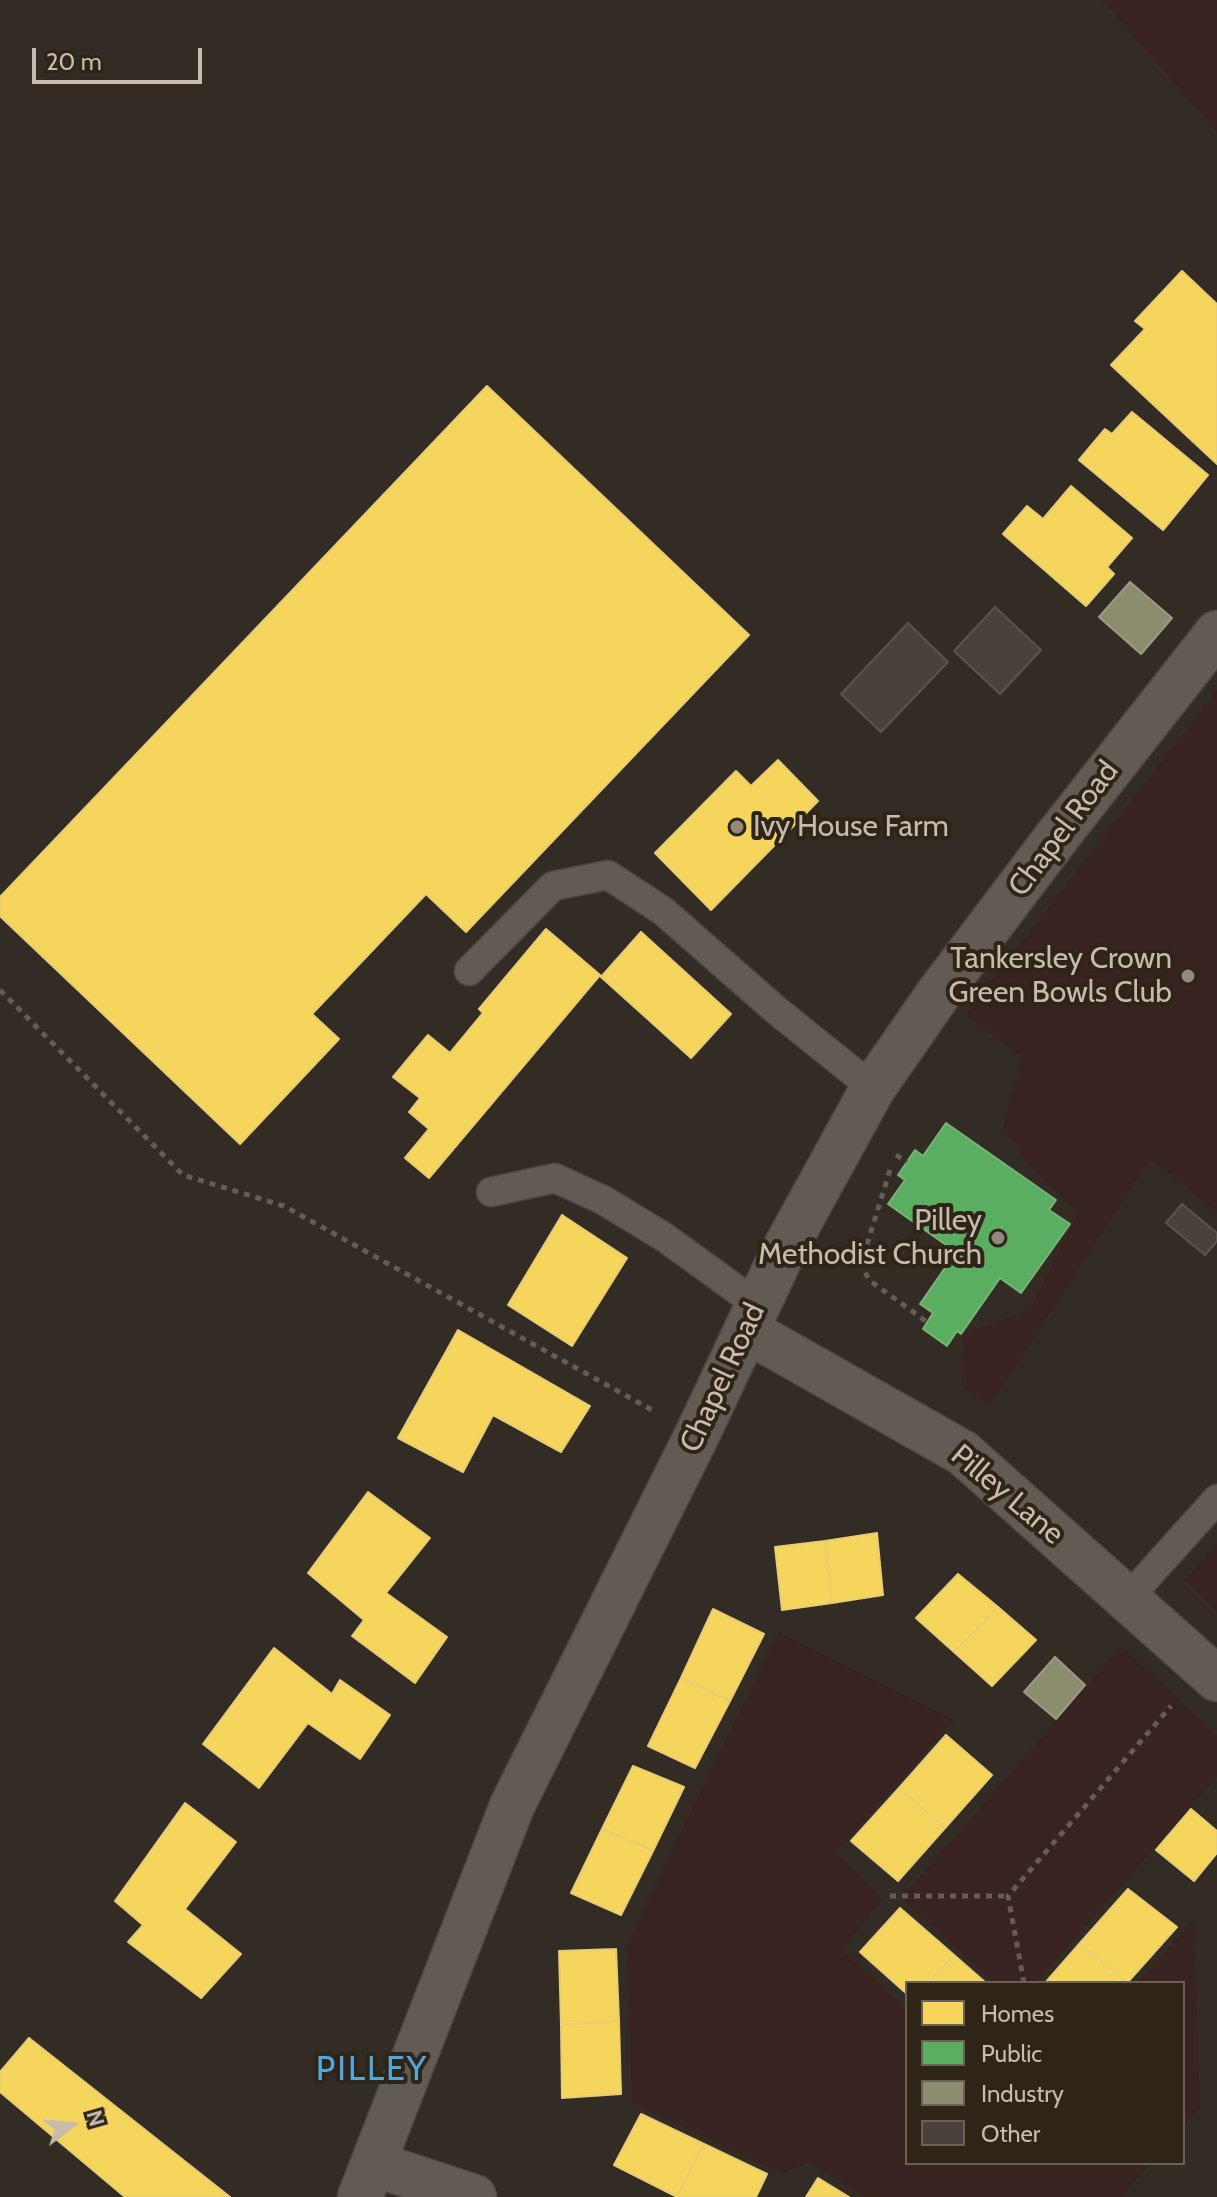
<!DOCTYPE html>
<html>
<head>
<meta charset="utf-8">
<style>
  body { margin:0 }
  #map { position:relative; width:1217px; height:2197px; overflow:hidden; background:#332c25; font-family:Cabin,sans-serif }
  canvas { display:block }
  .legend { position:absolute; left:905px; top:1981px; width:280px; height:184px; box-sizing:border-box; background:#2e2418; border:2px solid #6b6053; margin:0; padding:10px 14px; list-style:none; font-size:24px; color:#c6bbac }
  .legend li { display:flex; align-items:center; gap:16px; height:40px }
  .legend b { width:40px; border:2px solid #6b6053 }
  .north { position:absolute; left:32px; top:2085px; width:80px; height:80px; -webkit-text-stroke:6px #2e2418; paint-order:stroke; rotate:74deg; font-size:22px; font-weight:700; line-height:32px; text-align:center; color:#c6bbac }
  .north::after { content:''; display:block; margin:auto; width:28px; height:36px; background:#c6bbac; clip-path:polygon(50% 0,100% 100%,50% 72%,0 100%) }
  .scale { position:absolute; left:32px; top:48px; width:170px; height:36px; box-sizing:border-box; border:4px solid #c6bbac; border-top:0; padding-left:10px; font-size:24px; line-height:28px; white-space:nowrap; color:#c6bbac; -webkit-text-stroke:6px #2e2418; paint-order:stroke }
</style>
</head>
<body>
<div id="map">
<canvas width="1217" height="2197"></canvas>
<ul class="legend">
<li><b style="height:22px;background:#f6d55c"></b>Homes</li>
<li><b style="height:22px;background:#5aae61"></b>Public</li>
<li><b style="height:22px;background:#8c8c6e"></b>Industry</li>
<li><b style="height:22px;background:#49423c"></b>Other</li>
</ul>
<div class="north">N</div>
<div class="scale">20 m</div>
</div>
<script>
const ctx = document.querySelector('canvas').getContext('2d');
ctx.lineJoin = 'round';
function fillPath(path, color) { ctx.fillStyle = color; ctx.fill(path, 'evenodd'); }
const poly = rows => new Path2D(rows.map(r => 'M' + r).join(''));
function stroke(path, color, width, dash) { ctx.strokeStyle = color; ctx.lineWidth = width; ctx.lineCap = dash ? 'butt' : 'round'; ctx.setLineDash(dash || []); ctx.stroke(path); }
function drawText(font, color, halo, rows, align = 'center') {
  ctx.font = font + ' Cabin,sans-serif'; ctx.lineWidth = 8; ctx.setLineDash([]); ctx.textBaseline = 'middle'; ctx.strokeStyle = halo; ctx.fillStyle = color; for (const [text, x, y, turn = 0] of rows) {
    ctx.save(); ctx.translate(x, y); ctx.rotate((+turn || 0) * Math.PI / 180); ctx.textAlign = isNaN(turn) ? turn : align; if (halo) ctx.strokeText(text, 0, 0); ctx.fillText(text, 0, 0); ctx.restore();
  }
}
const green = poly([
  [1102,0,1217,0,1217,132],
  [1217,690,1217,1212,1150,1159,990,1405,962,1386,964,1333,1030,1310,1078,1213,1034,1171,1003,1127,1022,1058,966,1014],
  [1217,1543,1217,1612,1185,1580],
  [778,1632,954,1720,836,1852,882,1900,842,1950,907,2010,907,2163,1151,2163,1121,2197,866,2197,810,2162,781,2174,632,2102,627,1944],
  [1122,1646,1217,1736,1217,1777,1036,1983,994,1983,901,1898],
  [1194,1919,1200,2108,1183,2127,1183,1983,1137,1983]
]);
const homes = poly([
  [1182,271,1217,304,1217,464,1111,365,1145,329,1135,321,1182,271],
  [487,386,749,635,466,932,426,894,312,1014,339,1039,240,1144,0,916,0,897,487,386],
  [1132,412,1208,475,1163,530,1079,460,1105,429,1112,434,1132,412],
  [1071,486,1132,538,1107,567,1114,574,1086,606,1003,534,1027,506,1043,519,1071,486],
  [778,760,818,801,711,910,655,853,736,771,751,786,778,760],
  [546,929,600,975,429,1178,405,1158,429,1129,409,1112,420,1098,393,1077,428,1035,450,1053,483,1013,479,1009,546,929],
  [641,932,731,1014,691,1058,601,977,641,932],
  [562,1215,627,1258,572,1346,508,1305,562,1215],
  [458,1330,590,1406,561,1452,493,1415,463,1472,398,1438,458,1330],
  [368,1492,430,1538,386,1593,447,1637,415,1683,352,1636,364,1620,308,1573,368,1492],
  [877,1533,883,1595,832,1603,825,1541,877,1533],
  [825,1541,832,1603,782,1610,775,1547,825,1541],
  [958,1574,998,1607,954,1652,916,1618,958,1574],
  [998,1607,1036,1640,992,1686,954,1652,998,1607],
  [713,1609,764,1634,730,1701,681,1678,713,1609],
  [274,1648,332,1694,340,1680,390,1715,360,1759,308,1723,259,1788,203,1744,274,1648],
  [681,1678,730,1701,695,1768,648,1746,681,1678],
  [946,1735,992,1775,945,1828,899,1788,946,1735],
  [633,1766,684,1787,653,1851,602,1829,633,1766],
  [899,1788,945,1828,898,1881,851,1841,899,1788],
  [185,1803,236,1842,185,1909,241,1954,201,1998,128,1942,143,1925,115,1901,185,1803],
  [1191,1809,1217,1831,1217,1853,1194,1881,1156,1850,1191,1809],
  [602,1829,653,1851,621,1915,571,1893,602,1829],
  [1128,1889,1177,1927,1127,1983,1080,1943,1128,1889],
  [900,1908,954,1955,928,1983,907,1983,907,1994,860,1952,900,1908],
  [1080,1943,1127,1983,1045,1983,1080,1943],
  [616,1949,619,2021,561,2025,559,1951,616,1949],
  [954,1955,986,1983,928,1983,954,1955],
  [619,2021,621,2094,562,2098,561,2025,619,2021],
  [29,2038,230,2197,125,2197,0,2092,0,2072,29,2038],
  [641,2114,704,2144,677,2197,614,2165,641,2114],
  [704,2144,767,2174,756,2197,677,2197,704,2144],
  [818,2178,849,2197,806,2197,818,2178]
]);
const public = poly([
  [946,1123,1056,1200,1049,1210,1070,1224,1021,1293,1000,1278,961,1334,957,1331,947,1346,923,1329,933,1313,920,1304,956,1252,888,1204,905,1180,898,1175,915,1150,923,1156,946,1123]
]);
const industry = poly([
  [1130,582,1172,618,1141,654,1099,617,1130,582],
  [1055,1657,1085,1685,1056,1719,1024,1692,1055,1657]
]);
const building = poly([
  [995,607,1041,650,1000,694,954,651,995,607],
  [908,623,948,662,881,732,841,694,908,623],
  [1182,1204,1217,1233,1217,1241,1205,1255,1166,1223,1182,1204]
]);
const path = poly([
  [0,990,183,1175,284,1206,652,1410],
  [896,1155,907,1162],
  [890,1170,861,1264,869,1280,927,1322],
  [890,1896,1008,1896],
  [1024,1983,1008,1896,1171,1706]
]);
const lane = poly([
  [469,971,553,886,608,875,663,911,776,1010,873,1088],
  [491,1192,555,1178,603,1200,664,1237,758,1305],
  [1128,1598,1217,1499]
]);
const street = poly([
  [746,1330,963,1453,1217,1679],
  [374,2164,474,2197],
  [360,2197,512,1806,697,1435,783,1252,873,1088,939,993,1056,838,1217,633]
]);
const markers = [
  [737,827,8,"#93897d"],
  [1188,976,8,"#93897d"],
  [998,1238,8,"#93897d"]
];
const poiNames = [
  ["Ivy House Farm",753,827,"left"],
  ["Tankersley Crown",1172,959],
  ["Green Bowls Club",1172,993],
  ["Pilley",982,1221],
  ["Methodist Church",982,1255]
];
const streetNames = [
  ["Chapel Road",1064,829,-53],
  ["Chapel Road",723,1378,-65],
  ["Pilley Lane",1007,1495,40]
];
const quarterNames = [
  ["PILLEY",372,2070]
];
fillPath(green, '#392321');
fillPath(homes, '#f6d55c');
stroke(homes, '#e8cd74', 2);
fillPath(public, '#5aae61');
stroke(public, '#7ab278', 2);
fillPath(industry, '#8c8c6e');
stroke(industry, '#9d9a81', 2);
fillPath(building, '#49423c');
stroke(building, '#5c544c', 2);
stroke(lane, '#4e4842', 31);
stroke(street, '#4e4842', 47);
stroke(path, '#645d56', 5, [6, 6]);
stroke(lane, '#625b54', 28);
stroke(street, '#625b54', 44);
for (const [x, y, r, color] of markers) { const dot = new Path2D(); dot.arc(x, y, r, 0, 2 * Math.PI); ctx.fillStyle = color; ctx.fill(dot); stroke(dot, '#2e2418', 3); }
drawText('30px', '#c6bbac', '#2e2418', poiNames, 'right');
drawText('30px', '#c6bbac', '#2e2418', streetNames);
ctx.letterSpacing = '2px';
drawText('34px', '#52a7dc', '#2e2418', quarterNames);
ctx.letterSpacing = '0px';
</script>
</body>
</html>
